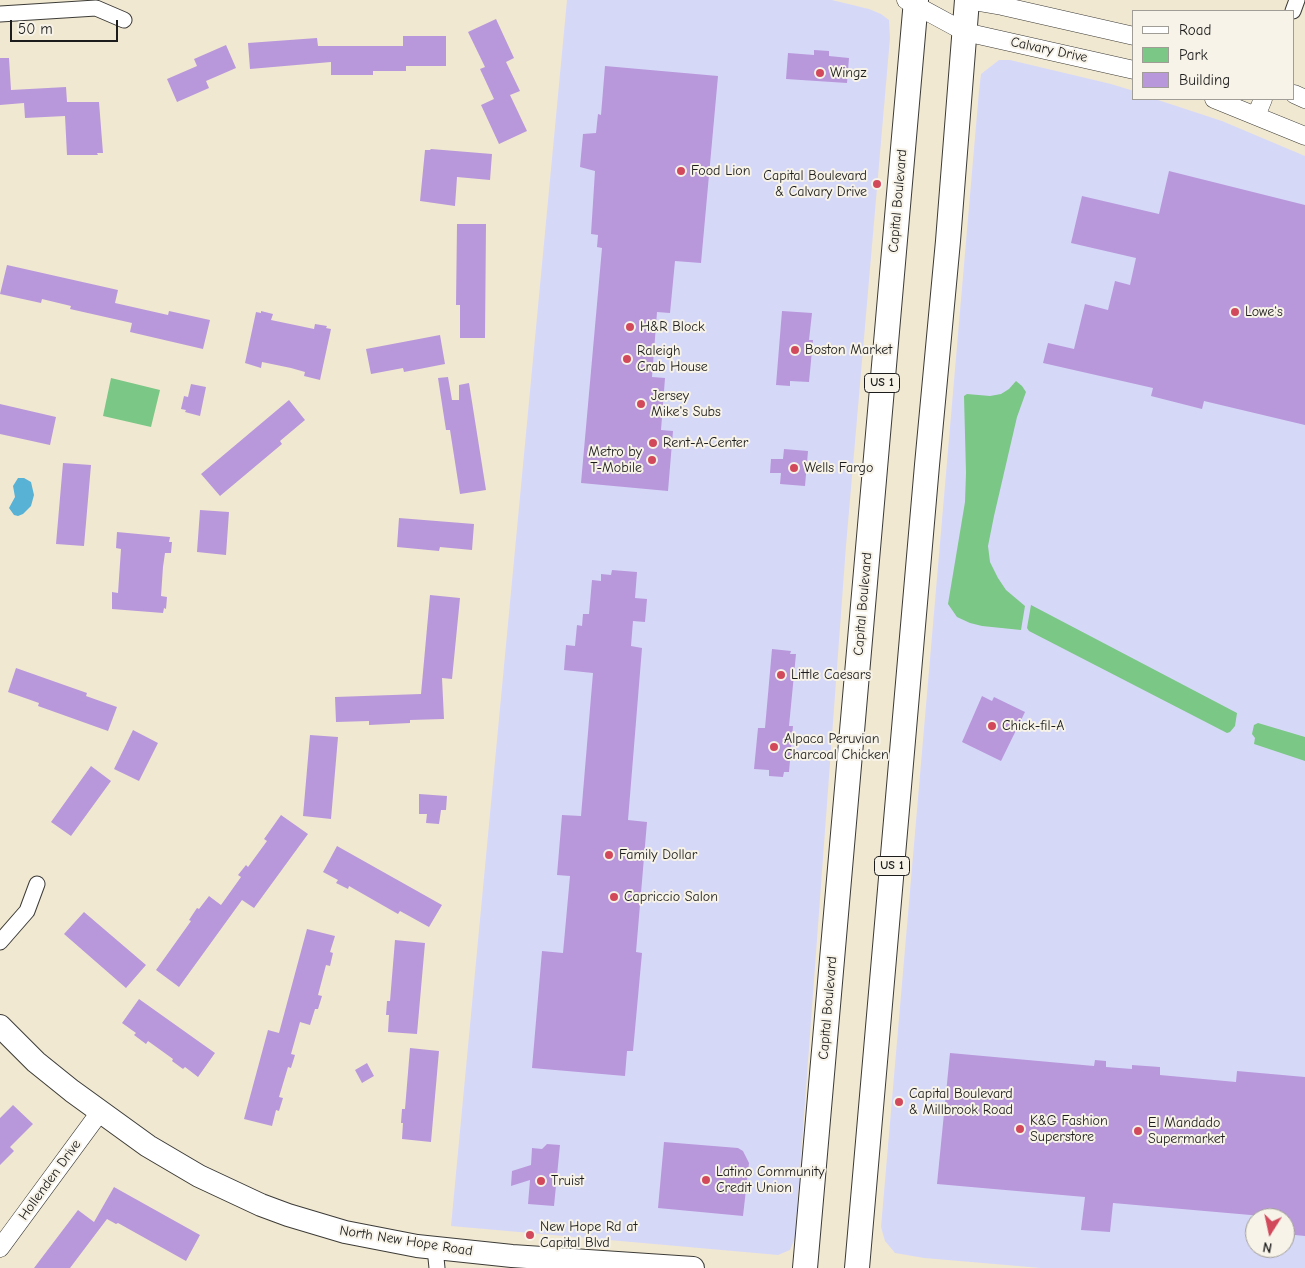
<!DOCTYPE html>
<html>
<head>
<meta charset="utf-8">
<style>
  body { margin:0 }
  #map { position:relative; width:1305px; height:1268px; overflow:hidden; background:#f1e8d1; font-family:"Comic Neue",sans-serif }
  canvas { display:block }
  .legend { position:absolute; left:1132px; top:10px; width:162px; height:90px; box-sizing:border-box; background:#f7f3e8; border:1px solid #9f9d96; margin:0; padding:6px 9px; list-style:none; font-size:15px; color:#1c1c1c }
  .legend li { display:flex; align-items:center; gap:10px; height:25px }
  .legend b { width:25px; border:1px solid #9f9d96 }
  .north { position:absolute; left:1245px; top:1208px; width:50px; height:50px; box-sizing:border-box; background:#f7f3e8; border:1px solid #9f9d96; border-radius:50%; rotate:190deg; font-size:14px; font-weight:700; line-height:20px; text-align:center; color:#1c1c1c }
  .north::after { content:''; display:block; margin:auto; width:18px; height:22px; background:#d1495b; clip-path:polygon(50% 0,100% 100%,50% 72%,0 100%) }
  .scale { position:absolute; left:10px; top:20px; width:108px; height:22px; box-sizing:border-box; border:2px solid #1c1c1c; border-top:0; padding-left:6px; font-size:15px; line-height:18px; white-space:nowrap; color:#1c1c1c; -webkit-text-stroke:4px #f7f3e8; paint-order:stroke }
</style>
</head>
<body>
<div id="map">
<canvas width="1305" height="1268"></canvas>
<ul class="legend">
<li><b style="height:6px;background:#fff"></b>Road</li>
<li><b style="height:14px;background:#7bc785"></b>Park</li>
<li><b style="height:14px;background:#b898db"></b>Building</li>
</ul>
<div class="north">N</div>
<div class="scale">50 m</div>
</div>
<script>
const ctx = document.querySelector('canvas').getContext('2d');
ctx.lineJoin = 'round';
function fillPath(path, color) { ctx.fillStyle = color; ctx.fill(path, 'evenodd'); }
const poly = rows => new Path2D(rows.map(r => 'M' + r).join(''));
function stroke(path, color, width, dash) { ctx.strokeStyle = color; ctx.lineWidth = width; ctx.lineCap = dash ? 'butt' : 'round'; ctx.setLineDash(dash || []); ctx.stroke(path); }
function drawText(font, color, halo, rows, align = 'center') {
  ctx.font = font + ' "Comic Neue",sans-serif'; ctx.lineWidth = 4; ctx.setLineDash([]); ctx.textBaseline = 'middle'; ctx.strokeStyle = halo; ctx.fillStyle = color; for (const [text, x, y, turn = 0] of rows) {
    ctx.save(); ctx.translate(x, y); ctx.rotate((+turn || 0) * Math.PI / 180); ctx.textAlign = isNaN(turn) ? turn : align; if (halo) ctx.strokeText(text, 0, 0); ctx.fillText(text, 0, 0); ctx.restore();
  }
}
const built = poly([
  [567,0,832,0,869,9,881,14,889,20,890,38,846,546,795,1238,790,1250,778,1255,451,1226],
  [999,60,1010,60,1111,84,1134,91,1134,99,1155,99,1222,121,1305,156,1305,1268,1041,1268,924,1258,895,1253,885,1241,881,1227,979,91,981,74],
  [1255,1218,1285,1218,1285,1248,1255,1248]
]);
const green = poly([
  [111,378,160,390,151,427,103,416],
  [1016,381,1022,386,1026,392,1017,417,994,516,988,546,990,562,998,578,1006,590,1025,606,1021,630,982,626,970,623,957,617,948,604,965,502,966,473,964,396,967,394,990,396,1001,394,1009,389],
  [1031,605,1237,713,1235,726,1230,732,1227,733,1029,631,1027,628],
  [1258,723,1305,737,1305,761,1254,744,1255,738,1252,734,1254,725]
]);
const water = poly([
  [18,478,24,478,31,482,34,495,31,506,23,514,18,516,14,515,9,508,15,497,13,486]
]);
const building = poly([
  [496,19,514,58,506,62,520,91,510,95,527,131,499,144,481,105,494,99,480,69,485,67,468,32],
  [403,36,446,36,446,66,406,66,406,71,373,71,373,75,331,75,331,62,250,69,248,43,317,38,318,46,403,46],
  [226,45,236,68,206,81,209,88,177,102,167,79,197,66,194,59],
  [814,50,829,51,829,56,849,58,847,83,786,79,788,53,814,55],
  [0,58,9,58,11,90,66,87,67,102,99,102,103,153,97,153,98,155,67,155,65,116,25,118,24,103,0,105],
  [605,66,718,76,701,263,675,261,670,313,657,312,652,377,665,378,661,430,673,431,668,491,581,483,602,248,597,247,598,235,591,234,595,171,580,167,583,134,596,133,598,114,601,115],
  [431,149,492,154,490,180,457,177,455,206,420,201,425,150,430,150],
  [1169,171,1305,205,1305,425,1204,401,1202,409,1151,396,1153,388,1043,363,1048,343,1074,349,1085,304,1108,310,1115,281,1130,285,1136,258,1071,243,1082,196,1159,214],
  [457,224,486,224,485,338,460,338,460,305,456,305],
  [7,265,118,290,115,303,168,315,169,311,210,320,203,349,130,332,132,323,70,309,71,306,42,299,41,303,0,294],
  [261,311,273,314,271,320,314,329,315,324,327,326,326,328,331,329,320,380,304,376,305,372,291,368,262,362,261,368,245,363,256,312,261,313],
  [782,311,812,313,809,340,813,340,809,382,790,381,790,386,776,385],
  [440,335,445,364,404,372,403,368,371,374,366,349],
  [448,377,452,400,459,400,459,385,469,383,486,490,460,494,450,430,446,430,438,378],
  [191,384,206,387,200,416,185,412,186,410,181,409,184,396,188,397],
  [289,400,305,420,280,441,282,444,220,496,201,474],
  [0,404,56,417,50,445,0,434],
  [784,449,808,451,805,486,780,484,781,473,770,473,771,459,783,459],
  [63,463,91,465,84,546,56,544],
  [200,510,229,512,226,555,197,552],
  [399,518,474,524,472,550,440,547,439,551,397,547],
  [117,532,170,537,169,542,172,542,171,553,165,553,163,567,161,596,167,597,166,609,164,608,163,613,112,609,112,592,118,593,121,549,116,548],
  [612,570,637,572,635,598,647,599,645,622,633,621,631,646,642,648,628,820,647,822,636,952,642,953,633,1051,627,1051,625,1076,532,1068,542,951,563,953,570,876,557,875,562,815,581,816,593,673,564,670,566,645,575,646,577,625,582,626,583,614,589,614,592,580,601,581,601,574,611,575],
  [430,595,460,598,452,679,442,678,444,719,410,720,410,723,369,725,369,721,336,722,335,697,421,694],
  [772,649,791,651,790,654,796,654,789,726,793,726,789,772,784,772,783,777,769,776,769,770,754,769,758,728,765,728],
  [16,668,87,693,86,696,117,707,108,731,38,706,39,703,8,692],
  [982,696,992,701,994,697,1025,712,1001,761,962,742],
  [133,730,158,743,139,781,114,769],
  [310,735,338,737,331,819,303,816],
  [91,766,111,781,71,836,51,822],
  [419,794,447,796,446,810,441,810,439,824,426,823,427,814,419,814],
  [281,815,308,834,254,908,242,900,179,987,156,970,191,921,189,920,197,908,199,909,209,896,221,905,241,877,238,875,246,865,248,867,267,841,264,839],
  [337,846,442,905,429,927,400,911,398,914,349,886,348,889,336,883,338,880,323,872],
  [84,912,146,965,126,988,64,934],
  [307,929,335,936,330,952,333,953,330,966,326,965,318,995,322,996,318,1009,315,1009,310,1025,300,1022,291,1054,295,1055,291,1068,288,1067,279,1097,283,1098,279,1111,276,1110,272,1126,244,1119,268,1030,279,1033],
  [395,940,425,943,417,1034,388,1032,389,1015,386,1015,387,1001,390,1001],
  [139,999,215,1053,198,1077,185,1067,183,1069,172,1061,173,1059,148,1041,146,1044,134,1035,136,1033,122,1023],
  [410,1048,439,1051,431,1142,402,1139,403,1123,401,1123,402,1109,405,1109],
  [950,1053,1094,1066,1095,1060,1106,1061,1106,1067,1132,1069,1132,1065,1160,1067,1160,1075,1236,1082,1237,1071,1305,1077,1305,1236,1285,1234,1285,1218,1113,1203,1110,1232,1081,1230,1085,1197,937,1184],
  [367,1063,374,1076,362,1083,355,1070],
  [13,1105,33,1124,10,1147,14,1151,0,1165,0,1118],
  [664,1142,738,1148,743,1151,749,1163,743,1216,658,1208],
  [547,1144,560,1145,554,1206,528,1204,530,1180,511,1186,512,1171,531,1165,532,1148,542,1149],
  [114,1187,200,1235,186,1261,118,1223,116,1224,107,1219,70,1268,34,1268,78,1210,94,1222]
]);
const minor = poly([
  [1293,11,1297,0],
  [0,14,96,8,124,20],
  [0,942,27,911,37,884],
  [435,1248,437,1268]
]);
const tertiary = poly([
  [906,0,965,32,1134,70],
  [967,0,1002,6,1134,36],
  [1294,94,1305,99],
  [1214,99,1305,136],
  [1256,116,1263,99],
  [0,1248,100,1112]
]);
const primary = poly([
  [0,1026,36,1062,72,1091,148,1146,199,1176,261,1205,288,1215,345,1232,417,1246,512,1256,693,1268]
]);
const trunk = poly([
  [805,1268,916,0],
  [857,1268,927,465,948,241,967,0]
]);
const markers = [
  [820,73,5,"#d1495b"],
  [681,171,5,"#d1495b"],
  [877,184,5,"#d1495b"],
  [1235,312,5,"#d1495b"],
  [630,327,5,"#d1495b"],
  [795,350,5,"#d1495b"],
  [627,359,5,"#d1495b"],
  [641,404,5,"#d1495b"],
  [653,443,5,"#d1495b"],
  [652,460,5,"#d1495b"],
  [794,468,5,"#d1495b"],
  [781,675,5,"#d1495b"],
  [992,726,5,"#d1495b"],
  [774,747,5,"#d1495b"],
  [609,855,5,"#d1495b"],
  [614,897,5,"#d1495b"],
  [899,1102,5,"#d1495b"],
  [1020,1129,5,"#d1495b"],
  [1138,1131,5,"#d1495b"],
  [706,1180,5,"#d1495b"],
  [541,1181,5,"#d1495b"],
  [530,1235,5,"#d1495b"]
];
const shields = [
  [882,383,35],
  [892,866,35]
];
const shieldNames = [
  ["US 1",882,383],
  ["US 1",892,866]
];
const streetNames = [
  ["Calvary Drive",1049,50,12],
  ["Capital Boulevard",898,201,-85],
  ["Capital Boulevard",863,604,-85],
  ["Capital Boulevard",828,1008,-85],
  ["Hollenden Drive",50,1180,-54],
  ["North New Hope Road",406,1241,9]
];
const poiNames = [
  ["Wingz",830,73],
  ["Food Lion",691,171],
  ["Capital Boulevard",867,176,"right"],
  ["& Calvary Drive",867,192,"right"],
  ["Lowe's",1245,312],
  ["H&R Block",640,327],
  ["Boston Market",805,350],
  ["Raleigh",637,351],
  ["Crab House",637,367],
  ["Jersey",651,396],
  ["Mike's Subs",651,412],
  ["Rent-A-Center",663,443],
  ["Metro by",642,452,"right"],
  ["T-Mobile",642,468,"right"],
  ["Wells Fargo",804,468],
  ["Little Caesars",791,675],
  ["Chick-fil-A",1002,726],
  ["Alpaca Peruvian",784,739],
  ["Charcoal Chicken",784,755],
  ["Family Dollar",619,855],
  ["Capriccio Salon",624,897],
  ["Capital Boulevard",909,1094],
  ["& Millbrook Road",909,1110],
  ["K&G Fashion",1030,1121],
  ["Superstore",1030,1137],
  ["El Mandado",1148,1123],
  ["Supermarket",1148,1139],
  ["Latino Community",716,1172],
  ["Credit Union",716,1188],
  ["Truist",551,1181],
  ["New Hope Rd at",540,1227],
  ["Capital Blvd",540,1243]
];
fillPath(built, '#d6d8f8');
fillPath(green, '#7bc785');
fillPath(water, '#57b2d5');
fillPath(building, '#b898db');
stroke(minor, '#3c3b37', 17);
stroke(tertiary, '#3c3b37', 19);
stroke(primary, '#3c3b37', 24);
stroke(trunk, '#3c3b37', 26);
stroke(minor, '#fff', 15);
stroke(tertiary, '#fff', 18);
stroke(primary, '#fff', 22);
stroke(trunk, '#fff', 24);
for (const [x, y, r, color] of markers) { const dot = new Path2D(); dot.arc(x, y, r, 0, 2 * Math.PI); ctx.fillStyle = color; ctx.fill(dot); stroke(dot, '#f7f3e8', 2); }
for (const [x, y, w] of shields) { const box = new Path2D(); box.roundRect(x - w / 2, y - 9.5, w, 19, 4); ctx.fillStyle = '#f7f3e8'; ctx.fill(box); stroke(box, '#1c1c1c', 1); }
drawText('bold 12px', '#1c1c1c', null, shieldNames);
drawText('14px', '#1c1c1c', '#f7f3e8', streetNames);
drawText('14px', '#1c1c1c', '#f7f3e8', poiNames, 'left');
</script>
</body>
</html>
